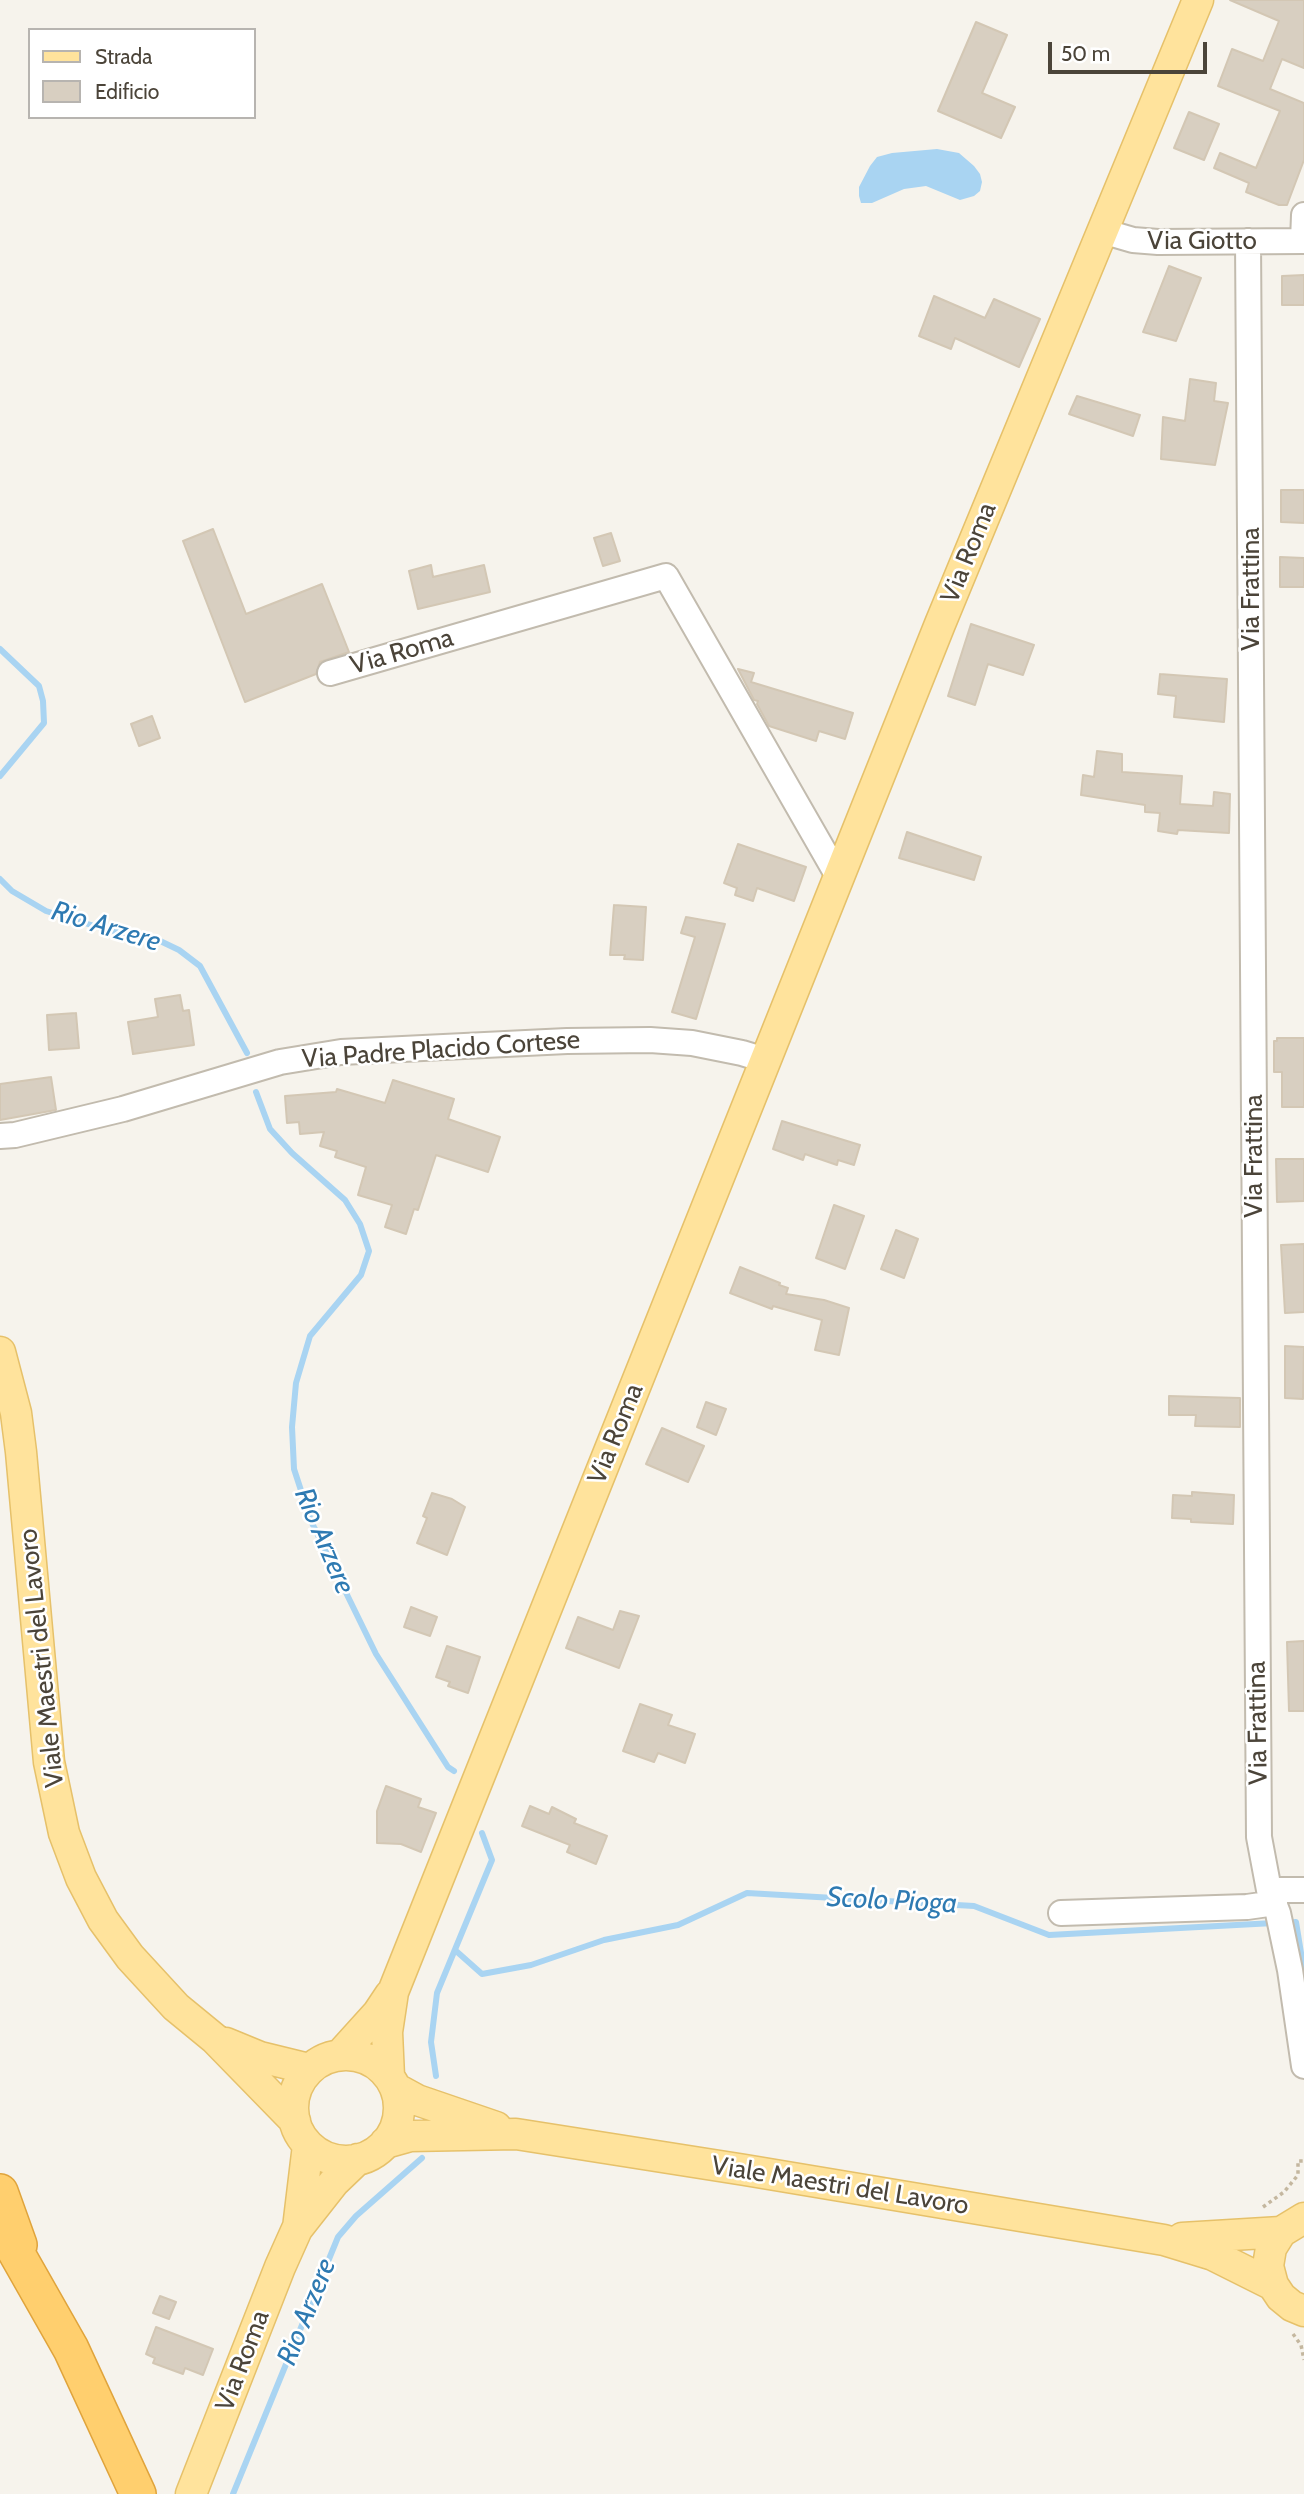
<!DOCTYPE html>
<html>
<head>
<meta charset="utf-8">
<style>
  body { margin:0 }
  #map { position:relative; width:1304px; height:2494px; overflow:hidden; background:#f6f3ec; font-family:Cabin,sans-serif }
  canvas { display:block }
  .legend { position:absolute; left:28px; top:28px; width:228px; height:91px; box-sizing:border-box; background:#fff; border:2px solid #b7b4b0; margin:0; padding:9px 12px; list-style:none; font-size:21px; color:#4b4439 }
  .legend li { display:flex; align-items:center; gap:14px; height:35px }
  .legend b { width:35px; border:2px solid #b7b4b0 }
  .scale { position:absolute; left:1048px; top:42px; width:159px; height:32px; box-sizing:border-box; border:4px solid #4b4439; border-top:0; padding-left:9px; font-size:21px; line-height:24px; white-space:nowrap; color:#4b4439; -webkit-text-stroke:5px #fff; paint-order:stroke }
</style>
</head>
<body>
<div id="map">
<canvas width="1304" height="2494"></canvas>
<ul class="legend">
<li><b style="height:9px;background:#ffe39c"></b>Strada</li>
<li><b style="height:19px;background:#d8cfc1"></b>Edificio</li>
</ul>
<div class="scale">50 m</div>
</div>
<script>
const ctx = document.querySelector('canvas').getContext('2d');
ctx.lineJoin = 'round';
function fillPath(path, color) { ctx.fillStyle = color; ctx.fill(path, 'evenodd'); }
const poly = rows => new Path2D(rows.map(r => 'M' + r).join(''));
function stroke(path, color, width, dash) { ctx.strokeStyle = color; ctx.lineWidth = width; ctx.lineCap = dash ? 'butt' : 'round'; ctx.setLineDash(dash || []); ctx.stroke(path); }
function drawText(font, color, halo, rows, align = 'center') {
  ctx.font = font + ' Cabin,sans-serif'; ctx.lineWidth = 5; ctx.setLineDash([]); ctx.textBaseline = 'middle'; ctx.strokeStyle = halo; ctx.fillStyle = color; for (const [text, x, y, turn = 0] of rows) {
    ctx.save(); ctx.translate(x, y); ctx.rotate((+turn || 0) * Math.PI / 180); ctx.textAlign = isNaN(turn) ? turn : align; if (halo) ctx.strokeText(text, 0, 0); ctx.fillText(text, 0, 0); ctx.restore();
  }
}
const water = poly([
  [937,149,959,153,974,166,980,174,982,182,980,191,974,196,960,200,926,186,904,189,872,203,861,203,859,196,859,187,870,166,877,157,892,153]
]);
const stream = poly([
  [0,649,39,686,43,701,44,723,0,776],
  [0,879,12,891,46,911,104,929,156,939,179,950,200,966,247,1053],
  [256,1092,270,1129,292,1153,345,1200,360,1224,369,1251,361,1275,310,1336,296,1383,292,1427,294,1469,311,1521,376,1654,448,1767,454,1771],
  [1285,1923,1296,1922,1304,1971],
  [455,1950,482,1974,531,1965,604,1940,678,1925,747,1893,974,1906,1049,1935,1274,1923],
  [436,2076,431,2042,437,1993,492,1860,482,1833],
  [233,2494,338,2237,356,2216,422,2158]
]);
const building = poly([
  [1230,0,1304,0,1304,68,1282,59,1270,89,1304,103,1304,160,1287,205,1279,205,1246,192,1249,183,1214,168,1220,153,1256,168,1280,111,1218,86,1232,49,1263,61,1279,21,1230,0],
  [976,22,1007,35,982,93,1015,107,1001,138,938,111,976,22],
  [1189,112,1219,124,1204,160,1174,148,1189,112],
  [1169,266,1201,278,1176,341,1143,332,1169,266],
  [1304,275,1304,305,1282,305,1282,276,1304,275],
  [934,296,985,318,994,299,1040,319,1019,367,955,338,951,349,919,336,934,296],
  [1190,379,1216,383,1214,401,1228,403,1215,465,1161,459,1163,417,1185,421,1190,379],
  [1077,396,1140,415,1133,436,1069,414,1077,396],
  [1281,490,1304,490,1304,523,1281,522,1281,490],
  [213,529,246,614,322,584,349,652,320,662,316,674,245,702,183,541,213,529],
  [611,533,620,561,603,566,594,538,611,533],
  [1280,557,1304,558,1304,587,1280,587,1280,557],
  [431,565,433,577,484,565,490,592,418,609,409,571,431,565],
  [971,624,1034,645,1023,675,988,664,975,705,948,696,971,624],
  [738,669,754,673,751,682,853,713,845,739,819,731,816,741,769,726,757,704,758,701,754,700,738,669],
  [1160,674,1227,679,1224,722,1174,717,1176,696,1158,694,1160,674],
  [152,716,160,738,139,746,131,724,152,716],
  [1097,751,1122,754,1122,772,1182,776,1180,804,1213,806,1214,792,1230,794,1229,833,1178,830,1177,834,1158,831,1160,813,1145,812,1145,805,1081,795,1083,775,1094,777,1097,751],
  [907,832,981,857,974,880,899,858,907,832],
  [738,844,806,867,794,901,757,888,753,901,735,895,737,888,724,883,738,844],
  [614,905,646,907,643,960,624,959,625,955,610,955,614,905],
  [686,917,725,924,696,1019,672,1012,695,937,681,933,686,917],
  [180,995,183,1011,189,1010,194,1045,133,1054,128,1022,158,1017,155,999,180,995],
  [76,1013,79,1048,49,1050,47,1015,76,1013],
  [1277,1038,1304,1038,1304,1107,1282,1107,1282,1072,1274,1072,1274,1041,1277,1041,1277,1038],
  [51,1077,56,1110,0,1120,0,1084,51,1077],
  [393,1080,454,1099,448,1119,500,1137,488,1172,436,1155,418,1210,414,1209,406,1234,385,1227,392,1205,358,1195,366,1167,335,1157,337,1151,320,1146,324,1132,300,1134,299,1122,287,1123,285,1096,336,1092,337,1089,385,1103,393,1080],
  [782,1121,860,1145,854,1165,838,1160,837,1165,805,1154,803,1160,773,1149,782,1121],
  [1276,1159,1304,1159,1304,1201,1277,1202,1276,1159],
  [834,1205,864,1216,845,1269,816,1258,834,1205],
  [896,1230,918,1239,904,1278,881,1269,896,1230],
  [1304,1244,1304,1312,1285,1313,1281,1245,1304,1244],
  [740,1267,780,1283,779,1285,788,1288,786,1294,824,1300,849,1308,839,1355,815,1350,822,1320,773,1306,772,1309,730,1293,740,1267],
  [1285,1346,1304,1347,1303,1399,1285,1398,1285,1346],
  [1169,1396,1240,1398,1240,1427,1195,1426,1196,1415,1169,1415,1169,1396],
  [706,1402,726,1409,716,1435,697,1427,706,1402],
  [662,1428,704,1446,688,1482,646,1464,662,1428],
  [1192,1492,1234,1495,1233,1524,1191,1522,1191,1519,1172,1518,1173,1495,1192,1496,1192,1492],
  [432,1493,452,1499,465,1507,447,1555,417,1543,427,1518,423,1516,432,1493],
  [411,1607,437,1617,430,1636,404,1627,411,1607],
  [620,1611,639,1616,619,1668,566,1648,578,1617,613,1630,620,1611],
  [1304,1641,1304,1711,1289,1711,1287,1642,1304,1641],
  [447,1646,480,1657,468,1693,448,1686,450,1682,436,1677,447,1646],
  [640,1704,672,1715,668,1725,695,1734,685,1763,658,1753,654,1762,623,1751,640,1704],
  [386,1786,421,1799,418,1807,436,1813,421,1852,401,1844,377,1843,377,1811,386,1786],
  [530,1806,549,1814,552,1807,576,1819,574,1823,607,1836,596,1864,567,1852,570,1845,522,1826,530,1806],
  [160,2296,176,2302,169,2319,153,2313,160,2296],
  [156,2327,213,2349,203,2375,185,2368,183,2374,153,2363,155,2358,146,2354,156,2327]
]);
const path = poly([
  [1263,2207,1284,2192,1298,2175,1298,2161,1304,2161],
  [1293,2334,1301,2345,1304,2360]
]);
const minor = poly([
  [1102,231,1133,240,1158,242,1304,241],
  [1248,241,1259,1837,1269,1890,1278,1913,1290,1970,1304,2066],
  [1303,241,1304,215],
  [330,673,666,576,838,876],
  [0,1136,15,1135,123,1109,280,1062,341,1052,567,1041,650,1040,692,1043,742,1053,765,1060],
  [1269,1890,1304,1890],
  [1061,1913,1247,1907,1275,1903]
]);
const major = poly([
  [0,1352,16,1413,21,1452,49,1762,64,1833,81,1878,103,1920,130,1957,176,2007,215,2039,295,2121],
  [226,2043,260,2057,309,2069],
  [340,2055,378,2013,390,1995],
  '293 2108a53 53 0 1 1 106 0a53 53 0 1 1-106 0Z',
  [389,2077,387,2032,393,1992,940,624,1198,0],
  [395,2088,417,2100,496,2127],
  [385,2143,410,2136,516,2134,745,2170,1164,2240,1213,2255,1273,2285],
  [1304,2218,1281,2232,1271,2248,1268,2266,1273,2285,1281,2297,1292,2306,1304,2311],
  [298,2228,308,2145],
  [1182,2238,1281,2232],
  [191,2494,280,2267,297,2229,334,2182,358,2159]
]);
const highway = poly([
  [0,2192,19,2245],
  [0,2224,71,2349,138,2494]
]);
const streetNames = [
  ["Via Giotto",1202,241],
  ["Via Roma",969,553,-68],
  ["Via Frattina",1251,589,-90],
  ["Via Roma",402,652,-16],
  ["Via Padre Placido Cortese",441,1050,-4],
  ["Via Frattina",1254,1156,-90],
  ["Via Roma",616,1434,-68],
  ["Viale Maestri del Lavoro",42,1658,-96],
  ["Via Frattina",1258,1723,-91],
  ["Viale Maestri del Lavoro",840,2186,9],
  ["Via Roma",243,2361,-69]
];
const waterNames = [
  ["Rio Arzere",106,927,17],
  ["Rio Arzere",324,1541,67],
  ["Scolo Pioga",892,1901,3],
  ["Rio Arzere",307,2312,-68]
];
fillPath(water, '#a9d4f2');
stroke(stream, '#a9d4f2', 6);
fillPath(building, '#d8cfc1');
stroke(building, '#d3c7b4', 2);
stroke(minor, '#c2bbae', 28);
stroke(major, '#e6c16a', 33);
stroke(highway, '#e0a43c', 38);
stroke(path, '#c4b79f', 3.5, [3.5, 3.5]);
stroke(minor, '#fff', 24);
stroke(major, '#ffe39c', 30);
stroke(highway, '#ffcf6e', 35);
drawText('26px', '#4b4439', '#fff', streetNames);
drawText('italic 28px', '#2e7ab2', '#fff', waterNames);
</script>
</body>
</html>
